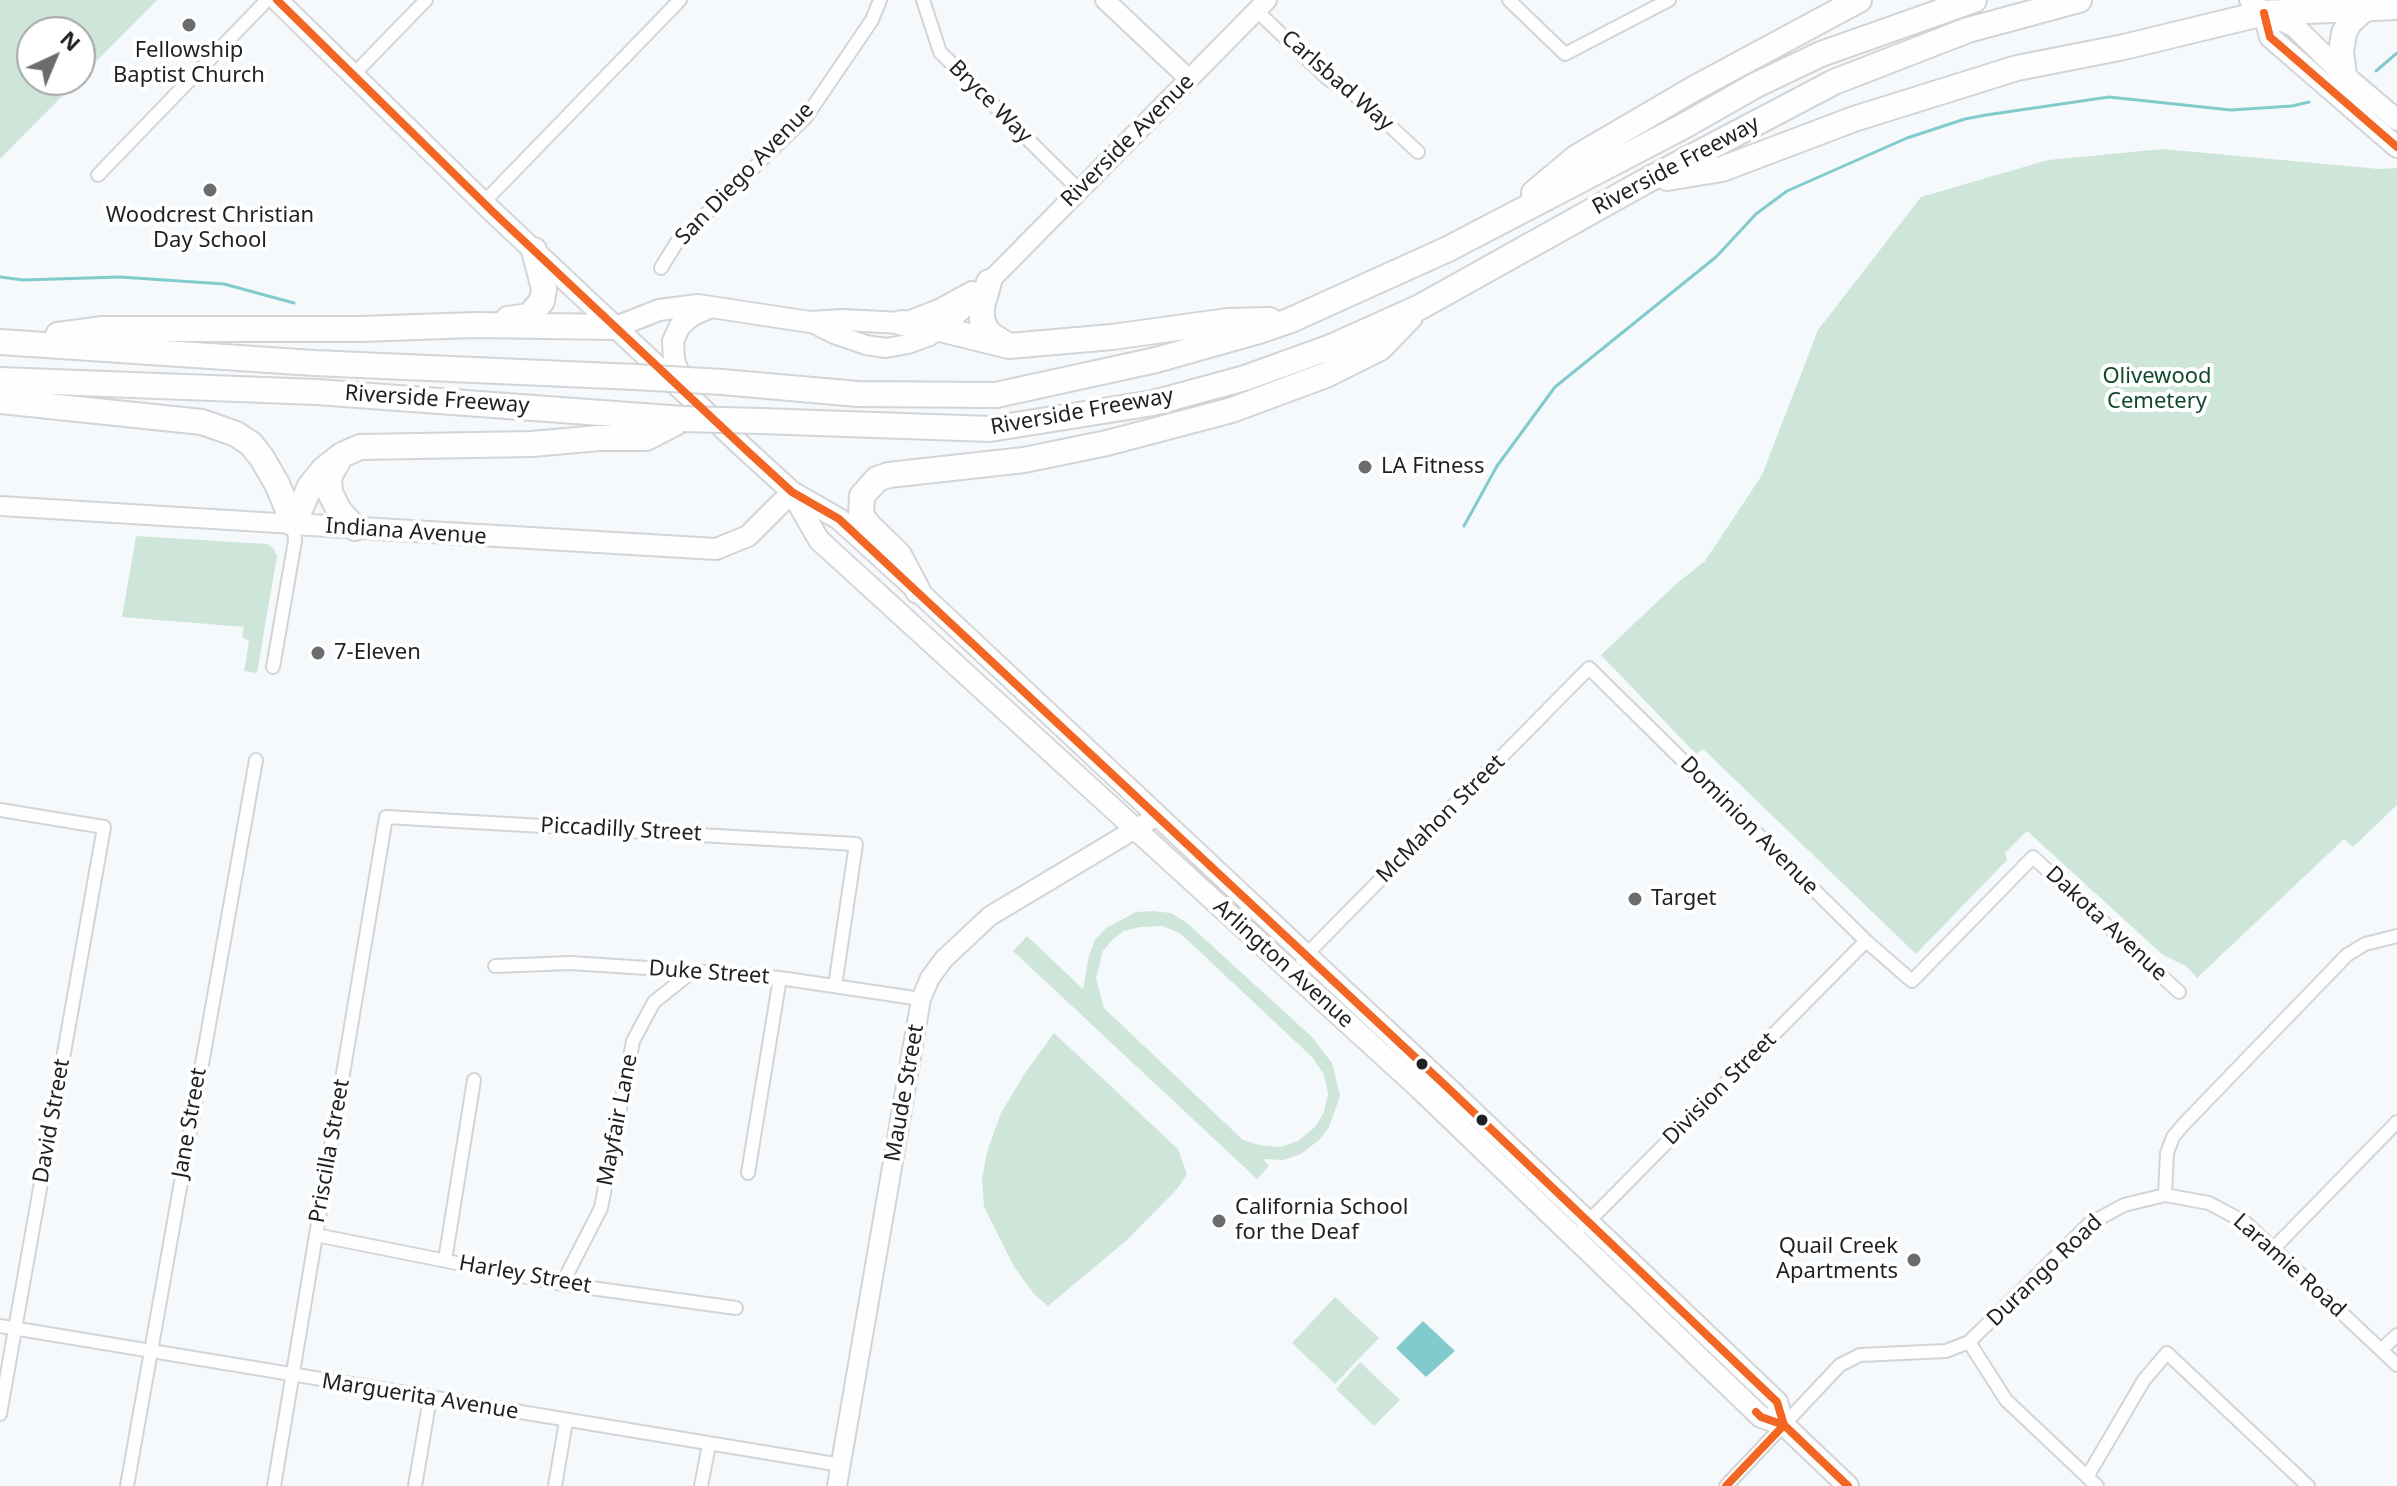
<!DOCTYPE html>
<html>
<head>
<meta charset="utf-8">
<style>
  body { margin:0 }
  #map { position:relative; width:2397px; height:1486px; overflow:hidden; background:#f6f9fc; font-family:"Noto Sans",sans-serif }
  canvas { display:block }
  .north { position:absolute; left:16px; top:16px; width:80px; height:80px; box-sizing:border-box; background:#fff; border:2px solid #a5a6a7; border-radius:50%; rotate:44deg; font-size:22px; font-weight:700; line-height:32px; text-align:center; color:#1f2022 }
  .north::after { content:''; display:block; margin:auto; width:28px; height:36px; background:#6a6c6e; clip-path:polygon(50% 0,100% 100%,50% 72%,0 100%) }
</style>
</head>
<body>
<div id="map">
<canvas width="2397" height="1486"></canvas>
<div class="north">N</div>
</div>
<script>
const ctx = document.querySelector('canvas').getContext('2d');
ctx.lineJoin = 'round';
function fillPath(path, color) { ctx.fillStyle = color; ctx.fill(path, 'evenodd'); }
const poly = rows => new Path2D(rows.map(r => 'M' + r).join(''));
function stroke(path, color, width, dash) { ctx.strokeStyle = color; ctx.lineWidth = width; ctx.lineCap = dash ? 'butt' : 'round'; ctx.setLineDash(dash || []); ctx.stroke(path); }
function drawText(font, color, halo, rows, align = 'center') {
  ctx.font = font + ' "Noto Sans",sans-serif'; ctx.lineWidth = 8; ctx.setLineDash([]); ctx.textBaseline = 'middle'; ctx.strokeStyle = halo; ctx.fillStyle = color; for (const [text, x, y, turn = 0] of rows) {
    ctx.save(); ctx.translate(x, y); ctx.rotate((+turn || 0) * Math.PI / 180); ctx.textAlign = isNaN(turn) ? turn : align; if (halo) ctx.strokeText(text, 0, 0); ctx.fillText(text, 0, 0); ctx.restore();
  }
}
const green = poly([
  [0,0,157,0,80,78,80,32,32,32,32,80,78,80,0,159],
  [2163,149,2380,169,2397,168,2397,805,2353,847,2344,839,2197,978,2186,966,2163,955,2027,831,2005,853,2007,860,1916,954,1703,749,1696,754,1601,655,1676,584,1705,561,1762,475,1818,330,1921,197,2048,160],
  [136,536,267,544,274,549,277,556,257,673,244,671,249,641,242,637,244,627,122,617],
  [1153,911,1171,913,1187,923,1312,1037,1332,1063,1340,1096,1329,1127,1319,1140,1301,1154,1283,1160,1263,1159,1269,1166,1257,1179,1013,951,1027,936,1083,989,1089,955,1095,940,1106,928,1136,912],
  [1163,926,1181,934,1313,1058,1324,1075,1328,1094,1324,1112,1315,1127,1298,1141,1280,1147,1259,1145,1243,1140,1104,1008,1096,978,1103,951,1112,940,1124,931,1140,927],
  [1054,1033,1178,1149,1187,1174,1177,1189,1127,1240,1048,1306,1034,1294,1013,1265,984,1207,982,1180,987,1152,1001,1113,1025,1073],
  [1335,1297,1379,1338,1335,1384,1292,1343],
  [1360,1362,1400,1400,1374,1426,1336,1389]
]);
const water = poly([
  [1423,1321,1455,1351,1426,1377,1396,1348]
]);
const stream = poly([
  [2376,71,2397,53],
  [0,277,23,280,120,277,224,284,294,303],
  [1464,526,1497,466,1555,387,1716,257,1756,214,1787,191,1907,138,1965,119,1986,115,2109,97,2231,110,2292,106,2309,102]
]);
const street = poly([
  [923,0,940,52,1079,190],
  [1509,0,1565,54,1669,0],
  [1257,11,1328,79,1362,100,1418,152],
  [354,74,426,0],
  [98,175,267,0],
  [484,202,680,0],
  [661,268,677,242,806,117,872,20,880,0],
  [273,667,295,541,294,524],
  [0,810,104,827,0,1414],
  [1302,959,1589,668,1866,941,1912,981,2033,857,2179,992],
  [495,966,570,963,693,971,780,978,921,999],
  [748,1173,780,978],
  [2165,1195,2209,1203,2246,1223,2397,1365],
  [1584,1226,1866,941],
  [316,1235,562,1284,736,1308],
  [2274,1248,2397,1122],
  [445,1260,474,1080],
  [562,1284,601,1208,633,1041,654,1002,693,971],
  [0,1326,841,1465],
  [1969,1342,2006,1400,2097,1486],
  [2381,1350,2397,1335],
  [2087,1477,2144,1380,2167,1353,2308,1486],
  [127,1486,256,760],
  [274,1486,386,817,856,844,835,986],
  [415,1486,430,1398],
  [555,1486,566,1421],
  [701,1486,709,1445],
  [1726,1486,1840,1365,1860,1355,1946,1351,1969,1342,2089,1224,2124,1205,2165,1195,2167,1153,2173,1137,2183,1125,2347,955,2365,944,2397,936]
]);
const secondary = poly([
  [1105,0,1189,79],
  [810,322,834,334,866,345,886,348,908,344,930,336,974,301,989,282,1267,0],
  [905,322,939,309,972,291],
  [0,506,294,524],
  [837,1486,921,999,930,978,944,959,990,916,1157,816]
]);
const primary = poly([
  [277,0,493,212,744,448,792,492,839,519,918,591,1448,1088,1777,1402,1784,1425],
  [2250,0,2264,13,2294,26,2344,75,2397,120],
  [2264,13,2270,37,2397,147],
  [616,327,659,310,698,305,810,322,843,320,902,323],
  [685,389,674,360,673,341,680,326,691,316,711,307],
  [793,495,819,540,1420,1089,1761,1417,1784,1425,1848,1486],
  [294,524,716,549,748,536,792,492]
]);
const highway = poly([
  [2344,75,2341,52,2344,33,2349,23,2364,9],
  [1667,178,1722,169,1854,119,2017,68,2124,47,2264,13,2397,7],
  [1534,193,1577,157,1695,88,1859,0],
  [989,282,982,306,982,320,988,333,1007,345],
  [508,319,529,316,542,301,544,289,534,250],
  [902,323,940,329,1009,346,1112,337,1228,321,1269,320],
  [58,335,103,329,361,329,475,325,616,327],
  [0,342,314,363,635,377],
  [0,380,317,392,683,419],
  [722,382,858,394,996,395,1156,360,1259,331,1291,320,1448,249,1682,127,1756,85,1821,54,1974,0],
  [0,401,202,422,236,434,251,444,262,458,277,484,294,524],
  [761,421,990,429,1153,403,1245,378,1331,347,1420,307,1644,182,1834,82,1968,30,2079,0],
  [338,461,329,477,330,493,340,512,355,528],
  [294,524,310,486,323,470,342,455,360,447,532,444,599,438,646,438,683,419],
  [918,591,899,555,869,526,861,515,862,496,877,479,889,475,1024,460,1107,443,1232,410,1326,375,1380,348,1410,317]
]);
const highwayBridge = poly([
  [635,377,722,382],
  [683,419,761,421]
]);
const bus1 = poly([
  [277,0,493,212,744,448,792,492,839,519,1448,1088,1777,1402,1784,1425],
  [2264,13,2270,37,2397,147],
  [1756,1412,1761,1417,1784,1425,1848,1486],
  [1726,1486,1784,1425]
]);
const markers = [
  [189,25,8,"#6a6c6e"],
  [210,190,8,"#6a6c6e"],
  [1365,467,8,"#6a6c6e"],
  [318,653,8,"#6a6c6e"],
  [1635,899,8,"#6a6c6e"],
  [1422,1064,7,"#1f2022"],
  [1482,1120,7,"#1f2022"],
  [1219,1221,8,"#6a6c6e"],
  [1914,1260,8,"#6a6c6e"]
];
const poiNames = [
  ["Fellowship",189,51,"center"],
  ["Baptist Church",189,76,"center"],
  ["Woodcrest Christian",210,216,"center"],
  ["Day School",210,241,"center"],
  ["LA Fitness",1381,467],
  ["7-Eleven",334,653],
  ["Target",1651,899],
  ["California School",1235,1208],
  ["for the Deaf",1235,1233],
  ["Quail Creek",1898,1247,"right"],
  ["Apartments",1898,1272,"right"]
];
const streetNames = [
  ["Carlsbad Way",1337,81,41],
  ["Bryce Way",990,102,45],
  ["Riverside Avenue",1128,141,-45],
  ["Riverside Freeway",1676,166,-28],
  ["San Diego Avenue",745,174,-46],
  ["Riverside Freeway",437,400,4],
  ["Riverside Freeway",1082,412,-10],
  ["Indiana Avenue",406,532,4],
  ["McMahon Street",1441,819,-45],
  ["Dominion Avenue",1749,826,45],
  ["Piccadilly Street",621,830,3],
  ["Dakota Avenue",2106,924,43],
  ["Arlington Avenue",1283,964,42],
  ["Duke Street",709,973,4],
  ["Division Street",1720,1089,-45],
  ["Maude Street",905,1093,-80],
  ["Mayfair Lane",618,1120,-79],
  ["David Street",52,1121,-80],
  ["Jane Street",190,1123,-80],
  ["Priscilla Street",330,1151,-80],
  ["Laramie Road",2289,1266,42],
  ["Durango Road",2045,1271,-44],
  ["Harley Street",525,1275,10],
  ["Marguerita Avenue",420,1397,9]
];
const parkNames = [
  ["Olivewood",2157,377],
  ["Cemetery",2157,402]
];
fillPath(green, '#cee6d9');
fillPath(water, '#82cbcc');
stroke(stream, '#82cbcc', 3);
stroke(street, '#d2d4d6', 16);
stroke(secondary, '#d2d4d6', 22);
stroke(primary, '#d2d4d6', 24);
stroke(highway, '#d2d4d6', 28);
stroke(street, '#fefeff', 12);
stroke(secondary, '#fefeff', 18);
stroke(primary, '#fefeff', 20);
stroke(highway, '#fefeff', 24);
stroke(highwayBridge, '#d2d4d6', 28, []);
stroke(highwayBridge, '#fefeff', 24);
stroke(bus1, '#f26522', 8);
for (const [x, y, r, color] of markers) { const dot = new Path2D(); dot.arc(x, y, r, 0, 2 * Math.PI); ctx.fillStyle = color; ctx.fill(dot); stroke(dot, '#fff', 3); }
drawText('22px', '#1f2022', '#fff', poiNames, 'left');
drawText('22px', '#1f2022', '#fff', streetNames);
drawText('22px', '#11492d', '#fff', parkNames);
</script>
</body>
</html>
